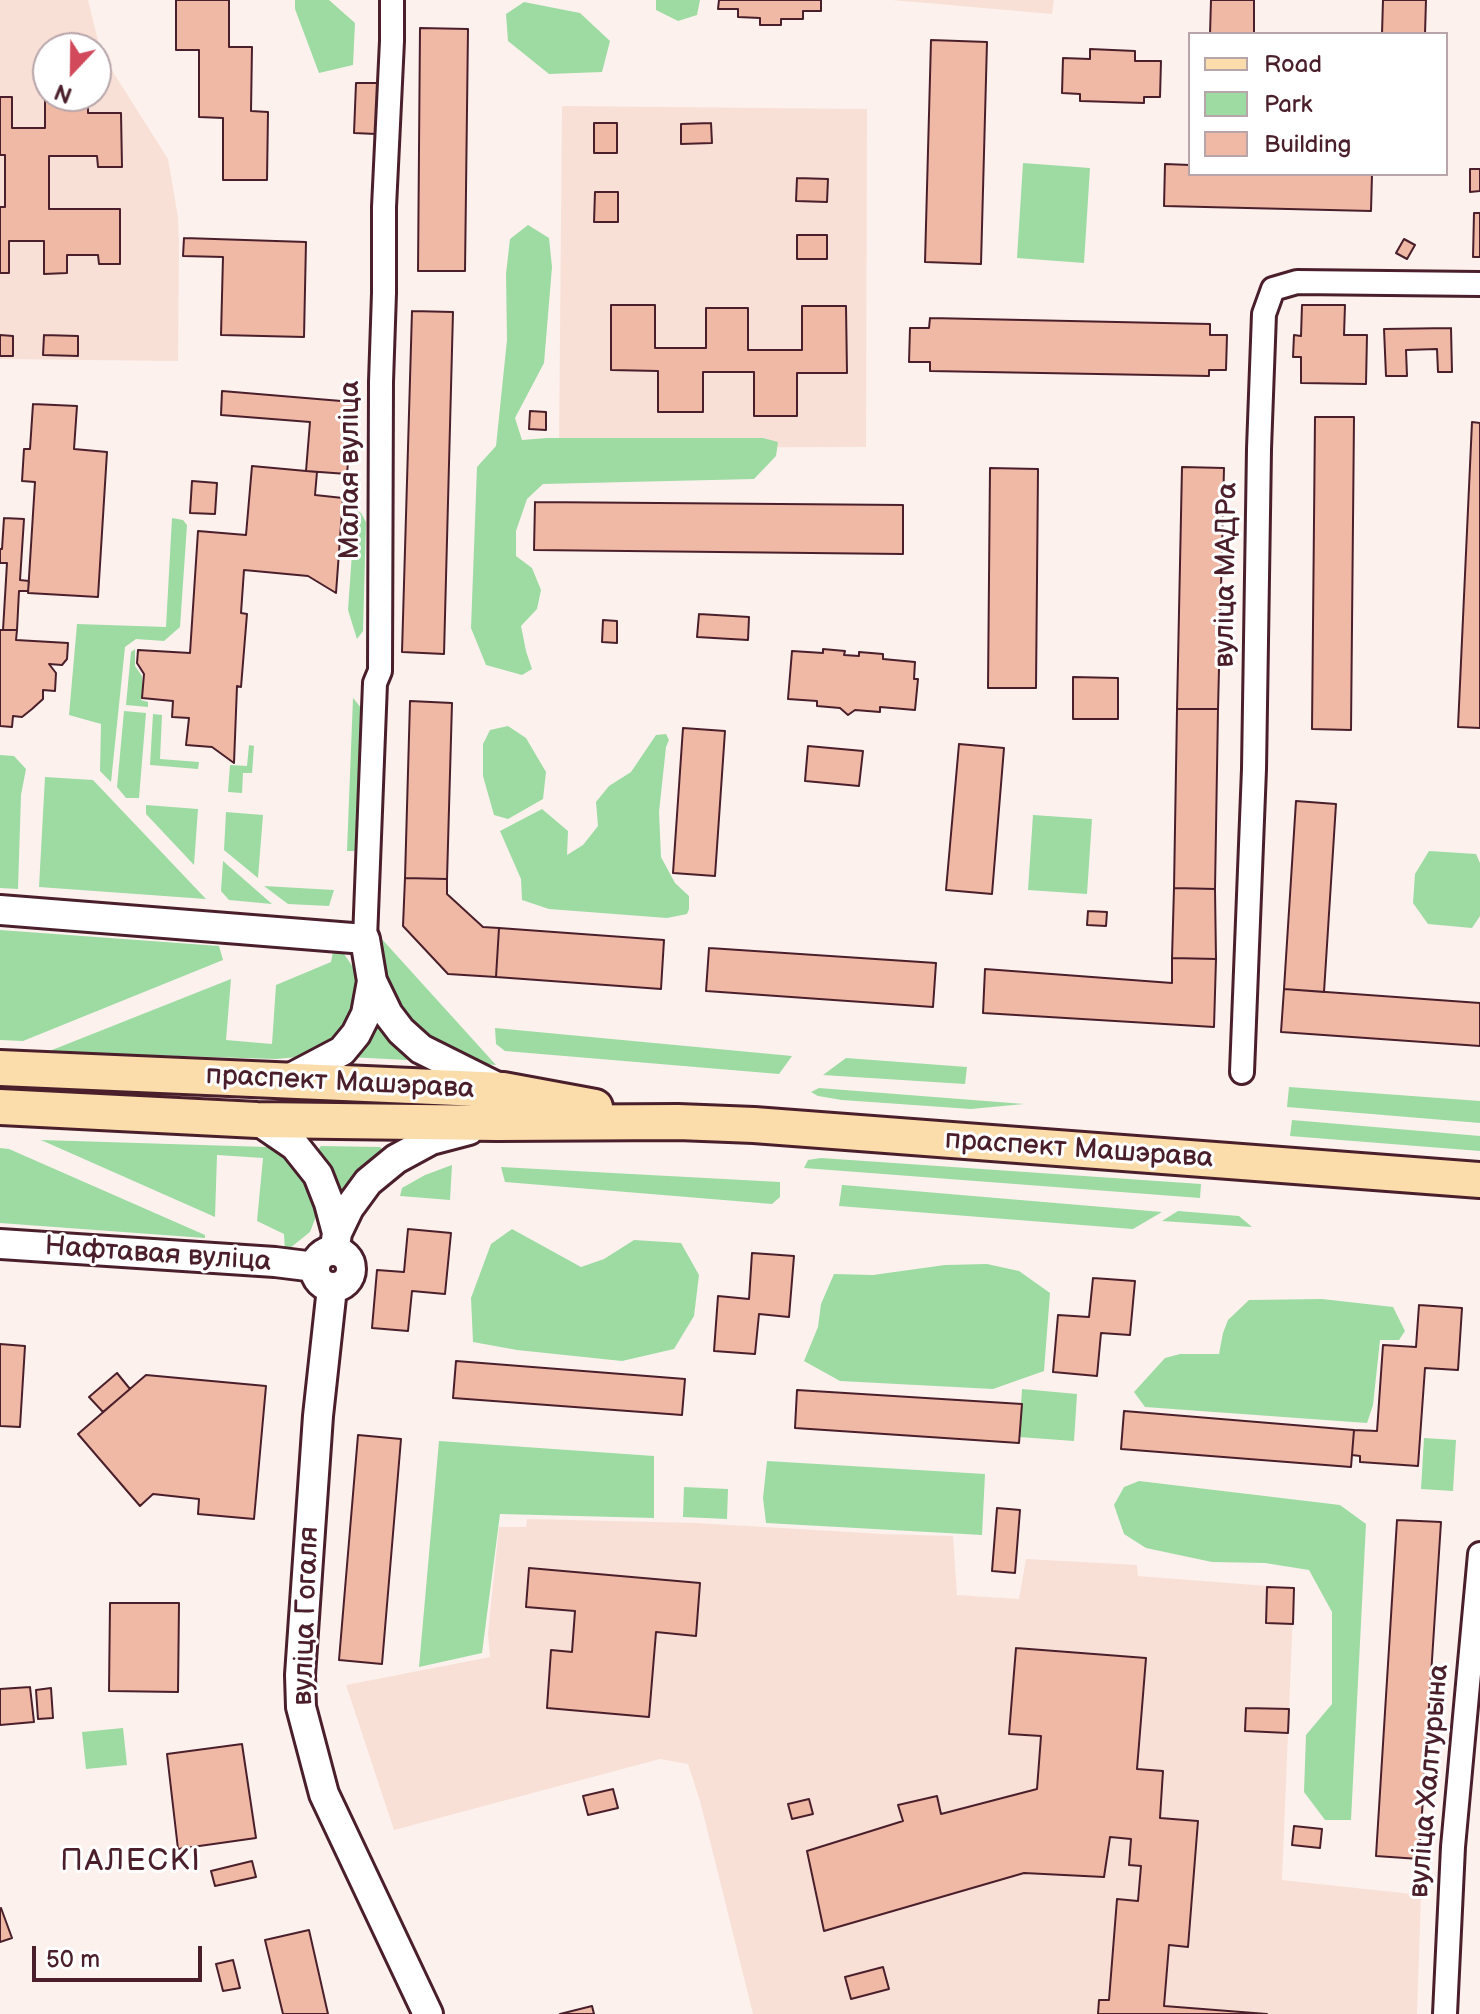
<!DOCTYPE html>
<html>
<head>
<meta charset="utf-8">
<style>
  body { margin:0 }
  #map { position:relative; width:1480px; height:2014px; overflow:hidden; background:#fcf1ed; font-family:"Balsamiq Sans",sans-serif }
  canvas { display:block }
  .legend { position:absolute; left:1188px; top:32px; width:260px; height:144px; box-sizing:border-box; background:#fff; border:2px solid #b7a5aa; margin:0; padding:10px 14px; list-style:none; font-size:24px; color:#4a1f2b }
  .legend li { display:flex; align-items:center; gap:16px; height:40px }
  .legend b { width:40px; border:2px solid #b7a5aa }
  .north { position:absolute; left:32px; top:32px; width:80px; height:80px; box-sizing:border-box; background:#fff; border:2px solid #b7a5aa; border-radius:50%; rotate:202deg; font-size:22px; font-weight:700; line-height:32px; text-align:center; color:#4a1f2b }
  .north::after { content:''; display:block; margin:auto; width:28px; height:36px; background:#d1495b; clip-path:polygon(50% 0,100% 100%,50% 72%,0 100%) }
  .scale { position:absolute; left:32px; top:1946px; width:170px; height:36px; box-sizing:border-box; border:4px solid #4a1f2b; border-top:0; padding-left:10px; font-size:24px; line-height:28px; white-space:nowrap; color:#4a1f2b; -webkit-text-stroke:6px #fff; paint-order:stroke }
</style>
</head>
<body>
<div id="map">
<canvas width="1480" height="2014"></canvas>
<ul class="legend">
<li><b style="height:10px;background:#faddab"></b>Road</li>
<li><b style="height:22px;background:#9ddba3"></b>Park</li>
<li><b style="height:22px;background:#f0b9a5"></b>Building</li>
</ul>
<div class="north">N</div>
<div class="scale">50 m</div>
</div>
<script>
const ctx = document.querySelector('canvas').getContext('2d');
ctx.lineJoin = 'round';
function fillPath(path, color) { ctx.fillStyle = color; ctx.fill(path, 'evenodd'); }
const poly = rows => new Path2D(rows.map(r => 'M' + r).join(''));
function stroke(path, color, width, dash) { ctx.strokeStyle = color; ctx.lineWidth = width; ctx.lineCap = dash ? 'butt' : 'round'; ctx.setLineDash(dash || []); ctx.stroke(path); }
function drawText(font, color, halo, rows, align = 'center') {
  ctx.font = font + ' "Balsamiq Sans",sans-serif'; ctx.lineWidth = 6; ctx.setLineDash([]); ctx.textBaseline = 'middle'; ctx.strokeStyle = halo; ctx.fillStyle = color; for (const [text, x, y, turn = 0] of rows) {
    ctx.save(); ctx.translate(x, y); ctx.rotate((+turn || 0) * Math.PI / 180); ctx.textAlign = isNaN(turn) ? turn : align; if (halo) ctx.strokeText(text, 0, 0); ctx.fillText(text, 0, 0); ctx.restore();
  }
}
const built = poly([
  [0,0,88,0,101,53,168,159,178,217,179,242,178,361,0,359],
  [48,48,96,48,96,96,48,96],
  [892,0,1054,0,1052,14],
  [562,106,867,109,866,447,559,448],
  [527,1519,697,1523,883,1534,953,1536,957,1595,1019,1599,1026,1559,1137,1565,1138,1576,1294,1588,1282,1880,1421,1895,1417,2014,753,2014,700,1801,688,1764,660,1759,394,1830,346,1685,490,1657,488,1633,499,1527,526,1527]
]);
const green = poly([
  [295,0,329,0,355,23,353,65,319,73,295,9],
  [656,0,700,0,697,15,678,21,656,10],
  [524,2,580,13,610,41,602,72,549,74,508,41,506,14],
  [1023,163,1090,168,1084,263,1017,258],
  [528,225,549,238,552,267,544,363,515,418,522,440,547,438,763,438,778,442,776,456,754,479,543,484,527,499,516,531,516,556,532,568,541,590,537,609,521,626,526,651,532,669,522,675,486,665,471,628,477,467,496,446,507,340,506,274,510,239],
  [355,510,361,513,366,522,363,631,357,639,348,610],
  [172,518,183,520,187,525,180,627,164,641,136,639,125,647,111,782,100,771,101,724,69,715,77,624,166,627],
  [135,649,135,666,142,676,143,694,141,700,148,702,148,707,126,705,131,652],
  [353,698,362,709,358,847,354,851,347,851],
  [124,711,146,713,139,798,126,798,117,787],
  [153,714,162,715,160,759,199,762,198,769,150,765],
  [508,726,526,738,546,772,543,799,508,819,494,815,483,776,483,744,490,730],
  [666,734,669,740,666,747,659,812,661,857,675,883,689,896,689,909,687,914,667,918,549,909,522,900,521,879,500,831,542,809,568,831,567,855,583,845,598,826,596,802,609,786,631,772,656,735],
  [249,745,254,746,252,773,243,773,242,793,228,792,230,765,247,766],
  [0,755,14,756,26,769,21,795,18,889,0,888],
  [45,777,93,780,206,899,39,887],
  [146,805,198,809,194,865,146,814],
  [226,812,263,815,258,878,224,850],
  [1033,815,1092,819,1087,894,1028,890],
  [1429,851,1476,854,1480,863,1480,916,1472,928,1428,924,1413,903,1415,874],
  [223,861,272,904,229,900,221,891],
  [264,886,334,890,329,906,288,904],
  [0,930,219,946,223,960,23,1041,0,1040],
  [380,937,496,1065,474,1063,437,1050,407,1021,383,974],
  [334,947,344,954,355,970,358,993,354,1014,334,1042,311,1054,298,1057,276,1059,47,1052,231,979,226,1040,272,1044,276,985,331,962],
  [375,1017,408,1055,407,1060,348,1057],
  [495,1028,792,1056,779,1074,505,1051,496,1044],
  [846,1058,967,1067,965,1084,823,1075],
  [1289,1087,1480,1101,1480,1123,1287,1107],
  [819,1088,1024,1104,971,1109,842,1100,818,1096,811,1092],
  [1292,1120,1480,1136,1480,1151,1290,1136],
  [41,1140,267,1147,278,1149,298,1166,315,1201,315,1219,310,1232,285,1252,284,1234,257,1221,263,1158,217,1155,215,1217],
  [321,1146,380,1147,383,1151,361,1171,340,1197,333,1177,317,1151],
  [0,1148,9,1149,205,1235,205,1238,0,1223],
  [821,1158,1201,1184,1200,1198,804,1168,808,1160],
  [452,1165,450,1200,400,1196,402,1188,425,1175],
  [501,1167,780,1182,780,1197,772,1204,505,1182],
  [842,1185,843,1185,1162,1212,1133,1229,839,1206],
  [1178,1211,1239,1216,1252,1227,1162,1221],
  [512,1229,581,1267,604,1259,634,1240,681,1243,699,1275,694,1316,674,1349,622,1361,517,1350,473,1342,471,1298,491,1244],
  [987,1264,1019,1271,1050,1293,1044,1371,993,1389,840,1381,804,1361,818,1327,821,1304,834,1274,873,1275,945,1265],
  [1322,1299,1393,1307,1405,1331,1399,1340,1380,1340,1373,1405,1367,1423,1145,1407,1134,1392,1165,1358,1180,1354,1219,1354,1223,1333,1228,1320,1249,1300],
  [1022,1389,1077,1394,1074,1441,1019,1437],
  [1424,1438,1456,1440,1453,1491,1421,1489],
  [439,1441,654,1456,654,1518,500,1514,482,1653,419,1667],
  [767,1461,985,1474,982,1535,766,1523,763,1498],
  [1139,1481,1340,1505,1366,1524,1351,1820,1325,1820,1304,1792,1306,1735,1332,1704,1332,1612,1309,1570,1265,1563,1212,1562,1146,1548,1124,1534,1114,1505,1124,1487],
  [684,1487,728,1489,727,1519,683,1517],
  [123,1728,127,1765,86,1769,82,1732]
]);
const building = poly([
  [176,0,229,0,229,47,252,47,251,111,268,112,267,180,223,180,223,118,199,117,199,50,176,50,176,0],
  [719,0,821,0,821,11,803,11,803,19,781,19,781,25,760,25,760,18,738,17,738,9,718,9,719,0],
  [1211,0,1254,0,1254,34,1210,34,1211,0],
  [1383,0,1426,0,1425,34,1382,34,1383,0],
  [420,28,468,29,465,271,418,271,420,28],
  [931,40,987,42,981,264,925,262,931,40],
  [1090,49,1135,51,1135,61,1161,61,1160,97,1144,97,1144,103,1080,101,1080,94,1062,93,1063,58,1090,59,1090,49],
  [356,83,378,83,376,134,354,133,356,83],
  [0,97,12,97,12,128,45,128,45,99,88,99,88,113,121,113,122,167,98,167,97,156,49,156,49,209,120,209,120,264,99,264,98,255,67,255,67,273,44,274,44,241,9,241,9,273,0,273,0,207,5,207,5,155,0,155,0,97],
  [594,123,617,123,617,153,594,153,594,123],
  [711,123,712,143,681,144,681,124,711,123],
  [1165,164,1190,165,1190,174,1372,174,1371,211,1164,206,1165,164],
  [1470,169,1480,169,1480,191,1470,192,1470,169],
  [797,178,828,179,827,202,796,201,797,178],
  [595,192,618,192,618,222,594,222,595,192],
  [1474,213,1480,213,1480,257,1473,257,1474,213],
  [797,235,827,235,827,259,797,259,797,235],
  [184,238,306,242,304,337,221,335,223,257,183,256,184,238],
  [1404,239,1415,245,1407,259,1396,253,1404,239],
  [611,305,655,305,655,348,706,348,706,308,748,308,748,350,802,350,802,306,846,306,847,373,797,373,797,416,754,416,754,372,703,372,703,412,658,412,658,371,611,370,611,305],
  [1302,305,1345,305,1344,335,1367,335,1366,384,1301,383,1301,357,1293,357,1294,335,1301,336,1302,305],
  [412,311,453,312,444,654,402,652,412,311],
  [930,318,1210,324,1210,335,1227,335,1226,370,1209,370,1209,376,930,371,930,362,909,362,910,328,929,328,930,318],
  [1451,328,1452,372,1438,372,1437,349,1406,350,1407,376,1386,376,1384,329,1451,328],
  [0,335,13,336,13,356,0,356,0,335],
  [44,335,78,336,78,356,43,355,44,335],
  [222,391,353,402,347,474,306,471,310,422,221,415,222,391],
  [33,404,77,406,74,449,107,452,98,597,28,593,35,482,22,481,24,449,30,449,33,404],
  [530,411,546,412,546,430,529,429,530,411],
  [1315,417,1354,417,1351,730,1312,729,1315,417],
  [1472,422,1480,423,1480,728,1458,727,1472,422],
  [252,466,317,472,315,495,343,498,336,593,308,576,244,570,241,613,247,614,241,687,237,686,234,763,212,747,186,745,189,718,172,717,173,701,142,698,144,674,137,663,138,650,190,653,198,531,246,535,252,466],
  [1182,467,1224,468,1218,709,1177,709,1182,467],
  [990,468,1038,469,1036,688,988,688,990,468],
  [192,481,217,483,215,514,190,513,192,481],
  [535,502,903,505,903,554,534,550,535,502],
  [4,518,24,519,20,580,29,581,28,591,19,591,17,630,3,630,7,563,0,563,0,549,2,549,4,518],
  [699,614,749,617,748,640,697,637,699,614],
  [603,620,617,621,617,643,602,642,603,620],
  [0,630,17,630,16,640,68,643,67,659,62,665,49,664,56,673,55,691,43,690,43,699,32,709,22,717,13,716,12,727,0,726,0,630],
  [823,649,845,651,844,655,859,656,859,652,883,654,883,659,915,662,914,679,918,679,915,710,880,707,880,712,855,710,848,715,840,708,817,706,817,701,788,699,792,651,823,653,823,649],
  [1073,677,1118,678,1118,719,1073,719,1073,677],
  [410,701,452,703,447,879,405,878,410,701],
  [1177,709,1218,709,1215,889,1174,888,1177,709],
  [683,728,725,731,715,876,673,873,683,728],
  [959,744,1004,748,992,894,946,890,959,744],
  [808,746,863,751,859,786,805,781,808,746],
  [1296,801,1336,804,1324,992,1284,989,1296,801],
  [405,878,447,879,447,894,483,927,499,928,496,977,448,974,403,926,405,878],
  [1174,888,1215,889,1216,959,1172,958,1174,888],
  [1088,911,1107,912,1106,926,1087,925,1088,911],
  [499,928,664,940,661,989,496,977,499,928],
  [709,948,936,963,933,1007,706,991,709,948],
  [1172,958,1216,959,1214,1027,983,1013,985,969,1172,983,1172,958],
  [1284,989,1480,1003,1480,1046,1281,1032,1284,989],
  [408,1229,451,1233,445,1294,412,1291,408,1331,372,1328,377,1270,404,1272,408,1229],
  [752,1253,794,1256,789,1317,759,1314,755,1354,714,1351,718,1296,749,1299,752,1253],
  [1093,1278,1135,1281,1130,1335,1101,1333,1097,1376,1053,1372,1058,1315,1089,1317,1093,1278],
  [1419,1305,1462,1308,1458,1370,1425,1368,1418,1466,1360,1462,1360,1456,1352,1455,1354,1430,1377,1431,1383,1345,1416,1347,1419,1305],
  [0,1344,25,1346,20,1427,0,1426,0,1344],
  [456,1361,685,1379,682,1415,453,1398,456,1361],
  [117,1373,130,1389,103,1412,89,1397,117,1373],
  [146,1375,266,1386,254,1519,198,1514,199,1499,153,1494,140,1506,78,1434,146,1375],
  [797,1390,1022,1404,1019,1443,795,1428,797,1390],
  [1124,1411,1354,1430,1351,1467,1121,1449,1124,1411],
  [358,1435,401,1439,382,1664,339,1660,358,1435],
  [997,1508,1020,1510,1015,1573,992,1571,997,1508],
  [1397,1520,1441,1522,1419,1859,1376,1856,1397,1520],
  [529,1568,700,1583,696,1636,656,1632,649,1717,547,1708,551,1650,572,1652,575,1611,526,1607,529,1568],
  [1267,1587,1294,1588,1293,1624,1266,1623,1267,1587],
  [110,1603,179,1603,178,1692,109,1691,110,1603],
  [1016,1648,1146,1658,1137,1769,1163,1771,1160,1818,1198,1821,1188,1947,1169,1945,1164,2006,1267,2014,1098,2014,1099,2000,1109,2000,1117,1899,1138,1901,1141,1866,1129,1865,1131,1839,1110,1837,1104,1877,1024,1873,824,1931,807,1851,903,1821,898,1805,937,1796,941,1814,1037,1789,1041,1736,1009,1734,1016,1648],
  [30,1687,34,1722,0,1725,0,1689,30,1687],
  [51,1688,53,1718,38,1719,36,1690,51,1688],
  [1246,1708,1289,1709,1288,1733,1245,1731,1246,1708],
  [242,1744,256,1838,178,1849,167,1754,242,1744],
  [613,1789,618,1808,588,1815,583,1796,613,1789],
  [809,1799,813,1814,792,1819,788,1804,809,1799],
  [1294,1826,1322,1829,1320,1848,1292,1845,1294,1826],
  [252,1861,256,1877,215,1886,211,1871,252,1861],
  [1,1908,12,1938,0,1942,0,1909,1,1908],
  [309,1930,328,2014,283,2014,265,1940,309,1930],
  [233,1960,240,1988,223,1991,216,1964,233,1960],
  [883,1967,889,1989,851,1999,845,1977,883,1967],
  [592,2006,594,2014,560,2014,592,2006]
]);
const minor = poly([
  [365,939,375,683,380,671,381,382,384,293,384,207,392,41,392,0],
  [1242,1072,1254,769,1259,449,1264,314,1273,289,1297,282,1480,284],
  [1445,2014,1453,1847,1480,1554]
]);
const tertiary = poly([
  [0,910,365,939,372,981,388,1014,401,1031,421,1049,495,1086],
  [287,1080,342,1051,356,1034,366,1014,372,981],
  [257,1120,295,1146,318,1175,329,1203,337,1233,336,1240],
  [337,1233,349,1208,368,1182,396,1159,431,1140,469,1130],
  [0,1244,275,1262,315,1267],
  '315 1269a18 18 0 1 1 36 0a18 18 0 1 1-36 0Z',
  [332,1288,318,1416,300,1675,301,1707,324,1794,428,2014]
]);
const primary = poly([
  [0,1068,503,1090,595,1107],
  [0,1107,257,1120,497,1123,678,1122,754,1125,1480,1180]
]);
const streetNames = [
  ["Малая вуліца",351,470,-90],
  ["вуліца МАДРа",1227,575,-89],
  ["праспект Машэрава",340,1083,3],
  ["праспект Машэрава",1079,1150,4],
  ["Нафтавая вуліца",158,1255,4],
  ["вуліца Гогаля",307,1616,-88],
  ["вуліца Халтурына",1430,1781,-85]
];
const neighbourhoodNames = [
  ["ПАЛЕСКІ",131,1862]
];
fillPath(built, '#f8e0d7');
fillPath(green, '#9ddba3');
fillPath(building, '#f0b9a5');
stroke(building, '#4a1f2b', 2);
stroke(minor, '#4a1f2b', 28);
stroke(tertiary, '#4a1f2b', 34);
stroke(primary, '#4a1f2b', 40);
stroke(minor, '#fff', 22);
stroke(tertiary, '#fff', 28);
stroke(primary, '#faddab', 34);
drawText('28px', '#4a1f2b', '#fff', streetNames);
ctx.letterSpacing = '2px';
drawText('30px', '#4a1f2b', '#fff', neighbourhoodNames);
ctx.letterSpacing = '0px';
</script>
</body>
</html>
